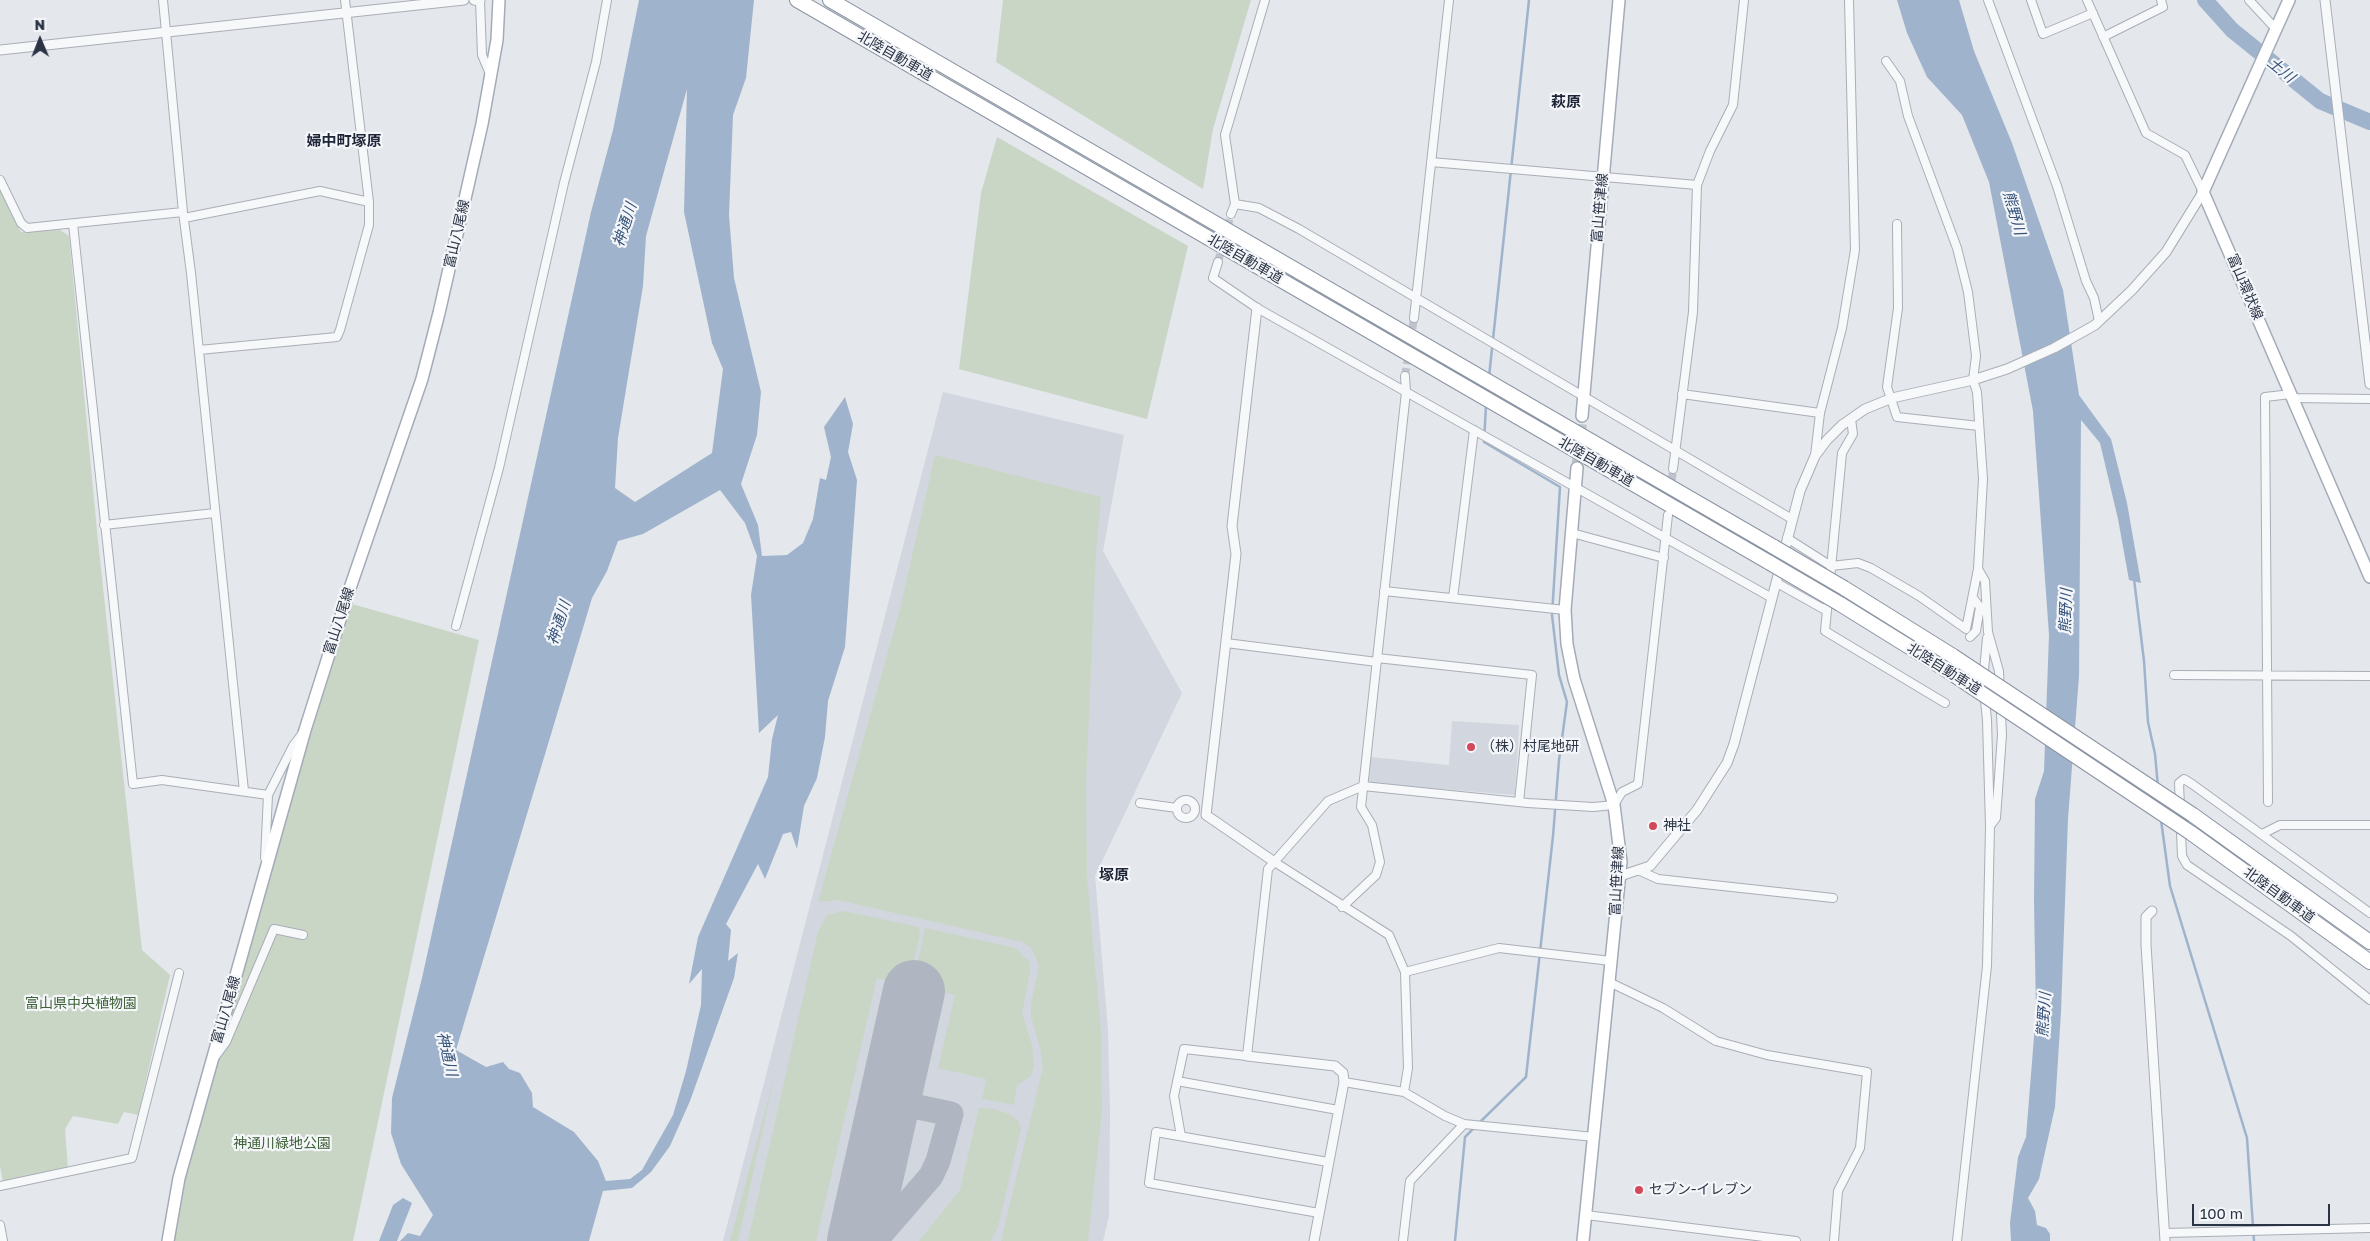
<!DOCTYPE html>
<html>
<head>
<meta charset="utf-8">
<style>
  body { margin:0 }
  #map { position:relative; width:2370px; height:1241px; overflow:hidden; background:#e4e7ec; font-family:"Golos Text",sans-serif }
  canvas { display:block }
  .north { position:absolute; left:15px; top:15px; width:50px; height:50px; -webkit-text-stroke:4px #f4f6f9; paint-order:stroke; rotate:359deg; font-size:14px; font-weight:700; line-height:20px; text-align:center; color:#2b3445 }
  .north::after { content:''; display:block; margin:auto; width:18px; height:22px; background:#2b3445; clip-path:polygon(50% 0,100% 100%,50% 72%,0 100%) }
  .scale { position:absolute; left:2192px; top:1204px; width:138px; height:22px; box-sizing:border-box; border:2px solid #2b3445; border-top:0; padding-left:6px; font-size:15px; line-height:18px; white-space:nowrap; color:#2b3445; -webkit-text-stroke:4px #f4f6f9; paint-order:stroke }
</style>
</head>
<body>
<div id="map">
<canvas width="2370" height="1241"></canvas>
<div class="north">N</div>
<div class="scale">100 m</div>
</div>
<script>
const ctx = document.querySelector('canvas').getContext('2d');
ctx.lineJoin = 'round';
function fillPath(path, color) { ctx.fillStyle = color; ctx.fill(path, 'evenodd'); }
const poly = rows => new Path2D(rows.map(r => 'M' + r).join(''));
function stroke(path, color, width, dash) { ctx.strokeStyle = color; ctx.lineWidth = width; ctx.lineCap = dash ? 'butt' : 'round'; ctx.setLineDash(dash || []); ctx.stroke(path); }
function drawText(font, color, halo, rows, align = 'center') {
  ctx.font = font + ' "Golos Text","Noto Sans JP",sans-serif'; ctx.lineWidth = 4.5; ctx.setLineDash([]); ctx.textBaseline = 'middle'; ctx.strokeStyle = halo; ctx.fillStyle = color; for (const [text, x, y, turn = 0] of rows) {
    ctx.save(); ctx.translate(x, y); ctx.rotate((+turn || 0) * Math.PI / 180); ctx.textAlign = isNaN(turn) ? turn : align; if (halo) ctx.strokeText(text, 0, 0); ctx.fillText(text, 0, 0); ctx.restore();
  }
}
const built = poly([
  [943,392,1124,435,1103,551,1182,693,1095,876,1108,1030,1110,1113,1109,1216,1103,1241,723,1241],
  [1452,721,1519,725,1515,795,1369,783,1371,757,1449,765]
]);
const green = poly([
  [1003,0,1251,0,1213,129,1203,189,996,62],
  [997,137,1188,246,1147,419,959,369,981,193],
  [0,191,21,232,60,230,69,236,97,531,142,950,170,975,138,1115,124,1112,118,1124,73,1116,65,1129,68,1168,3,1182,0,1166],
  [935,455,1101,497,1096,551,1086,784,1087,877,1101,1031,1102,1111,1088,1241,1001,1241,1043,1067,1040,1048,1031,1016,1031,1004,1039,966,1032,949,1023,942,838,900,818,902,900,609],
  [352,604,479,640,353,1241,168,1241,179,1178,305,730],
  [843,911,919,927,920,935,908,985,877,978,816,1241,748,1241,818,932,827,915],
  [925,928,1015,948,1030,962,1030,973,1022,1013,1032,1045,1034,1065,1031,1076,1017,1085,1014,1105,982,1099,986,1079,938,1068,955,995,913,986],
  [774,1078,738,1241,730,1241],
  [979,1108,994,1109,1009,1114,1019,1122,1021,1129,998,1227,991,1241,919,1241,960,1190]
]);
const water = poly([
  [639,0,754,0,746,78,733,115,729,215,734,278,761,392,757,435,741,484,758,525,762,556,787,555,803,543,813,519,820,478,826,480,831,457,824,427,845,397,853,424,848,452,857,480,845,647,828,701,825,737,817,778,804,806,797,849,791,832,783,834,765,879,758,864,726,924,731,930,728,961,738,953,734,978,690,1101,670,1146,651,1172,632,1188,603,1191,589,1241,400,1241,408,1233,420,1236,433,1215,401,1164,391,1133,392,1098,422,978,591,212,613,130],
  [687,89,684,212,712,343,723,369,712,453,635,502,615,488,618,438,643,286,646,236],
  [720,490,745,523,757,556,751,595,759,733,778,715,772,739,768,777,698,937,689,984,702,969,701,1005,686,1071,673,1115,642,1170,630,1179,606,1181,598,1161,574,1132,533,1107,532,1093,520,1073,509,1069,503,1062,486,1067,456,1050,592,598,607,571,618,541,643,534],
  [1897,0,1959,0,1974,51,2012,143,2063,290,2079,395,2111,439,2127,503,2141,583,2129,580,2118,519,2100,443,2081,420,2079,676,2068,819,2061,1012,2055,1107,2039,1179,2028,1198,2035,1211,2037,1225,2046,1228,2050,1234,2050,1241,2011,1241,2010,1223,2018,1157,2026,1137,2036,1012,2034,902,2035,799,2044,771,2049,635,2033,411,1989,182,1962,115,1927,77,1907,33],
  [403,1198,412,1203,397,1241,379,1241,393,1205]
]);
const stream = poly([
  [1489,377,1529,0],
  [2134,579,2144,661,2148,722,2155,754,2158,787],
  [2161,820,2170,886,2247,1138,2254,1241],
  [1479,1123,1526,1077,1553,836,1559,760,1567,702,1559,675,1552,615,1560,487,1484,442,1486,405],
  [1455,1241,1465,1137,1475,1127]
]);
const river = poly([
  [2205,0,2232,30,2320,101,2370,122]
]);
const taxiway = poly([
  [875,1241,931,1176,938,1161,951,1114,889,1101]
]);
const runway = poly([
  [858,1241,914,991]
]);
const minorTunnel = poly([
  [1218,262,1231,214],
  [1405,376,1414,318],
  [1669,505,1673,469]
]);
const primaryTunnel = poly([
  [1577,468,1582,416]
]);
const minor = poly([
  [163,0,183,212,191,273,244,791],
  [480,0,482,55,490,74],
  [1988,0,2057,186,2086,281,2094,298,2099,321],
  [2031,0,2043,34,2093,13],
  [2087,0,2146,133,2185,155,2203,192],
  [2249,0,2275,28],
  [2103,37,2163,7,2161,0],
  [1431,162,1697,185],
  [0,180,21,223,27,228,183,212],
  [1235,204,1259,208,1299,229,1792,519],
  [1231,214,1235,204,1225,135,1265,0],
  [184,218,320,191,369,202],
  [73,224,133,784,162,780,268,795],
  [1897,224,1898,308,1887,387,1897,417,1979,426],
  [1218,262,1213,278,1257,308,1772,598],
  [1414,318,1449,0],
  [199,350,337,337,340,330,369,225,369,202,345,0],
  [1682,394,1820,413],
  [2293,398,2370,399],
  [1851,419,1853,434,1842,453,1825,631,1945,703],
  [1815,456,1820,413,1842,328,1855,250,1849,0],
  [1673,469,1693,312,1697,185,1710,151,1733,105,1744,0],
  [104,525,215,513],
  [1572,533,1664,558],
  [1787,538,1831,566,1858,563,1871,568,1919,596,1966,629,1978,569,1983,479,1977,392,1973,380,1976,356,1968,292,1957,248,1908,116,1900,81,1886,61],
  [1777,583,1827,611],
  [1384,591,1565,610],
  [1453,598,1474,430],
  [456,626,499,468,564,183,596,62,607,0],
  [1970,637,1976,631,1980,607,1973,598],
  [1987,638,1983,681,1987,720,1990,826],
  [1226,643,1377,662],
  [1377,658,1532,675,1519,802],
  [2174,675,2370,676],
  '1177 809a9 9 0 1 1 18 0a9 9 0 1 1-18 0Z',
  [2268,802,2265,397,2291,394],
  [1140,803,1177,808],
  [2262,834,2280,825,2370,825],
  [265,858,268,795,293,746,302,734],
  [1273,861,1389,935,1405,972,1408,1068,1404,1092],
  [1638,870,1658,879,1833,898],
  [1342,907,1376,875,1380,862,1372,825,1361,807,1406,392,1405,376],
  [2370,913,2192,784,2184,779,2179,783,2182,856,2187,865,2291,936,2370,1000],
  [1405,972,1499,948,1611,961],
  [1609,982,1663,1008,1716,1041,1767,1055,1867,1072,1860,1148,1838,1191,1834,1241],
  [215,1057,226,1042,274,929,303,935],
  [1177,1081,1338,1110],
  [1344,1082,1404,1092,1445,1116,1464,1124,1594,1137],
  [1181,1136,1174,1096,1184,1049,1247,1056,1268,869,1328,801,1363,786,1528,803,1593,807,1614,805,1622,792,1638,784,1668,515],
  [0,1186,132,1158,179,973],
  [1319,1213,1149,1183,1156,1132,1328,1162],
  [1586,1215,1796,1241],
  [0,1225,3,1241],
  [2165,1233,2370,1228],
  [1403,1241,1410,1181,1464,1124],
  [1957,1241,1987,966,1990,826,1996,818,2002,735,1999,671,1988,632,1985,581,1978,569]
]);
const tertiary = poly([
  [474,0,480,1],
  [2325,0,2370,384],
  [0,50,464,0],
  [1257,308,1232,526,1236,554,1206,815,1273,861],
  [1620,876,1650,866,1697,810,1727,763,1734,744,1800,491,1815,456,1827,440,1842,425,1865,409,1892,398,1973,380,2007,369,2054,348,2095,325,2132,290,2166,252,2203,192],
  [2152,911,2146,917,2146,945,2165,1241],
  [1247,1056,1335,1066,1343,1073,1344,1082,1314,1241]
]);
const primary = poly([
  [2289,0,2203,192,2370,577],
  [1582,416,1619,0],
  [1577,468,1565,610,1567,644,1574,679,1614,805,1621,862,1583,1241],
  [168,1241,179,1178,305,730,349,591,422,379,439,313,482,124,497,40,499,0]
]);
const motorway = poly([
  [797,0,1770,563],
  [830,0,1774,547],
  [1844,588,1953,656],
  [1840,604,1948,671],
  [2193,815,2370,942],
  [2191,833,2370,962]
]);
const motorwayBridge = poly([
  [1774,547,1844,588],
  [1770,563,1840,604],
  [1953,656,2193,815],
  [1948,671,2191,833]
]);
const markers = [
  [1471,747,5,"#d1495b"],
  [1653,826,5,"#d1495b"],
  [1639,1190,5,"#d1495b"]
];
const streetNames = [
  ["北陸自動車道",895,56,30],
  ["富山笹津線",1600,208,-85],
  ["富山八尾線",457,234,-77],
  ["北陸自動車道",1245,259,30],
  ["富山環状線",2245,287,67],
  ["北陸自動車道",1596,462,30],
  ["富山八尾線",339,621,-72],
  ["北陸自動車道",1944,669,32],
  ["富山笹津線",1617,881,-87],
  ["北陸自動車道",2279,895,36],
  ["富山八尾線",226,1010,-74]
];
const poiNames = [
  ["（株）村尾地研",1481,747],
  ["神社",1663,826],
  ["セブン-イレブン",1649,1190]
];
const parkNames = [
  ["富山県中央植物園",81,1004],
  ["神通川緑地公園",282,1144]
];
const waterNames = [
  ["土川",2281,70,39],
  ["熊野川",2014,213,74],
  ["神通川",625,225,-72],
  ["熊野川",2066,611,-88],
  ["神通川",559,623,-72],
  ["熊野川",2044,1015,-86],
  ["神通川",447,1054,77]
];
const neighbourhoodNames = [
  ["萩原",1566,102],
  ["婦中町塚原",344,141],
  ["塚原",1114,875]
];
fillPath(built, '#d2d6de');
fillPath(green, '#c9d6c5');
fillPath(water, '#9fb4cc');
stroke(stream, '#9fb4cc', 2.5);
stroke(river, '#9fb4cc', 16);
stroke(taxiway, '#b0b6c1', 25);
stroke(runway, '#b0b6c1', 62);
stroke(minorTunnel, '#bfc3cb', 8, [8, 4]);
stroke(primaryTunnel, '#bfc3cb', 11, [11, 5.5]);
stroke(minor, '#a9aeb7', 10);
stroke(tertiary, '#a9aeb7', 11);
stroke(primary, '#a3abb8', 14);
stroke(motorway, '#8b94a3', 16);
stroke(minor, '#f7f8fa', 8);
stroke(tertiary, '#f7f8fa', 9);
stroke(primary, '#fff', 11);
stroke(motorway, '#fff', 14);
stroke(motorwayBridge, '#8b94a3', 16, []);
stroke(motorwayBridge, '#fff', 14);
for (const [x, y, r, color] of markers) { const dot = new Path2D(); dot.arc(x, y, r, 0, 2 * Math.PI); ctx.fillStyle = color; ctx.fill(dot); stroke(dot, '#f4f6f9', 2); }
drawText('14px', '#2b3445', '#f4f6f9', streetNames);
drawText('14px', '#2b3445', '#f4f6f9', poiNames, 'left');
drawText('14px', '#3f6138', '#f4f6f9', parkNames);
drawText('italic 15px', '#34527a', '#f4f6f9', waterNames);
drawText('bold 15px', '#1d2536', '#f4f6f9', neighbourhoodNames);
</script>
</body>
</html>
